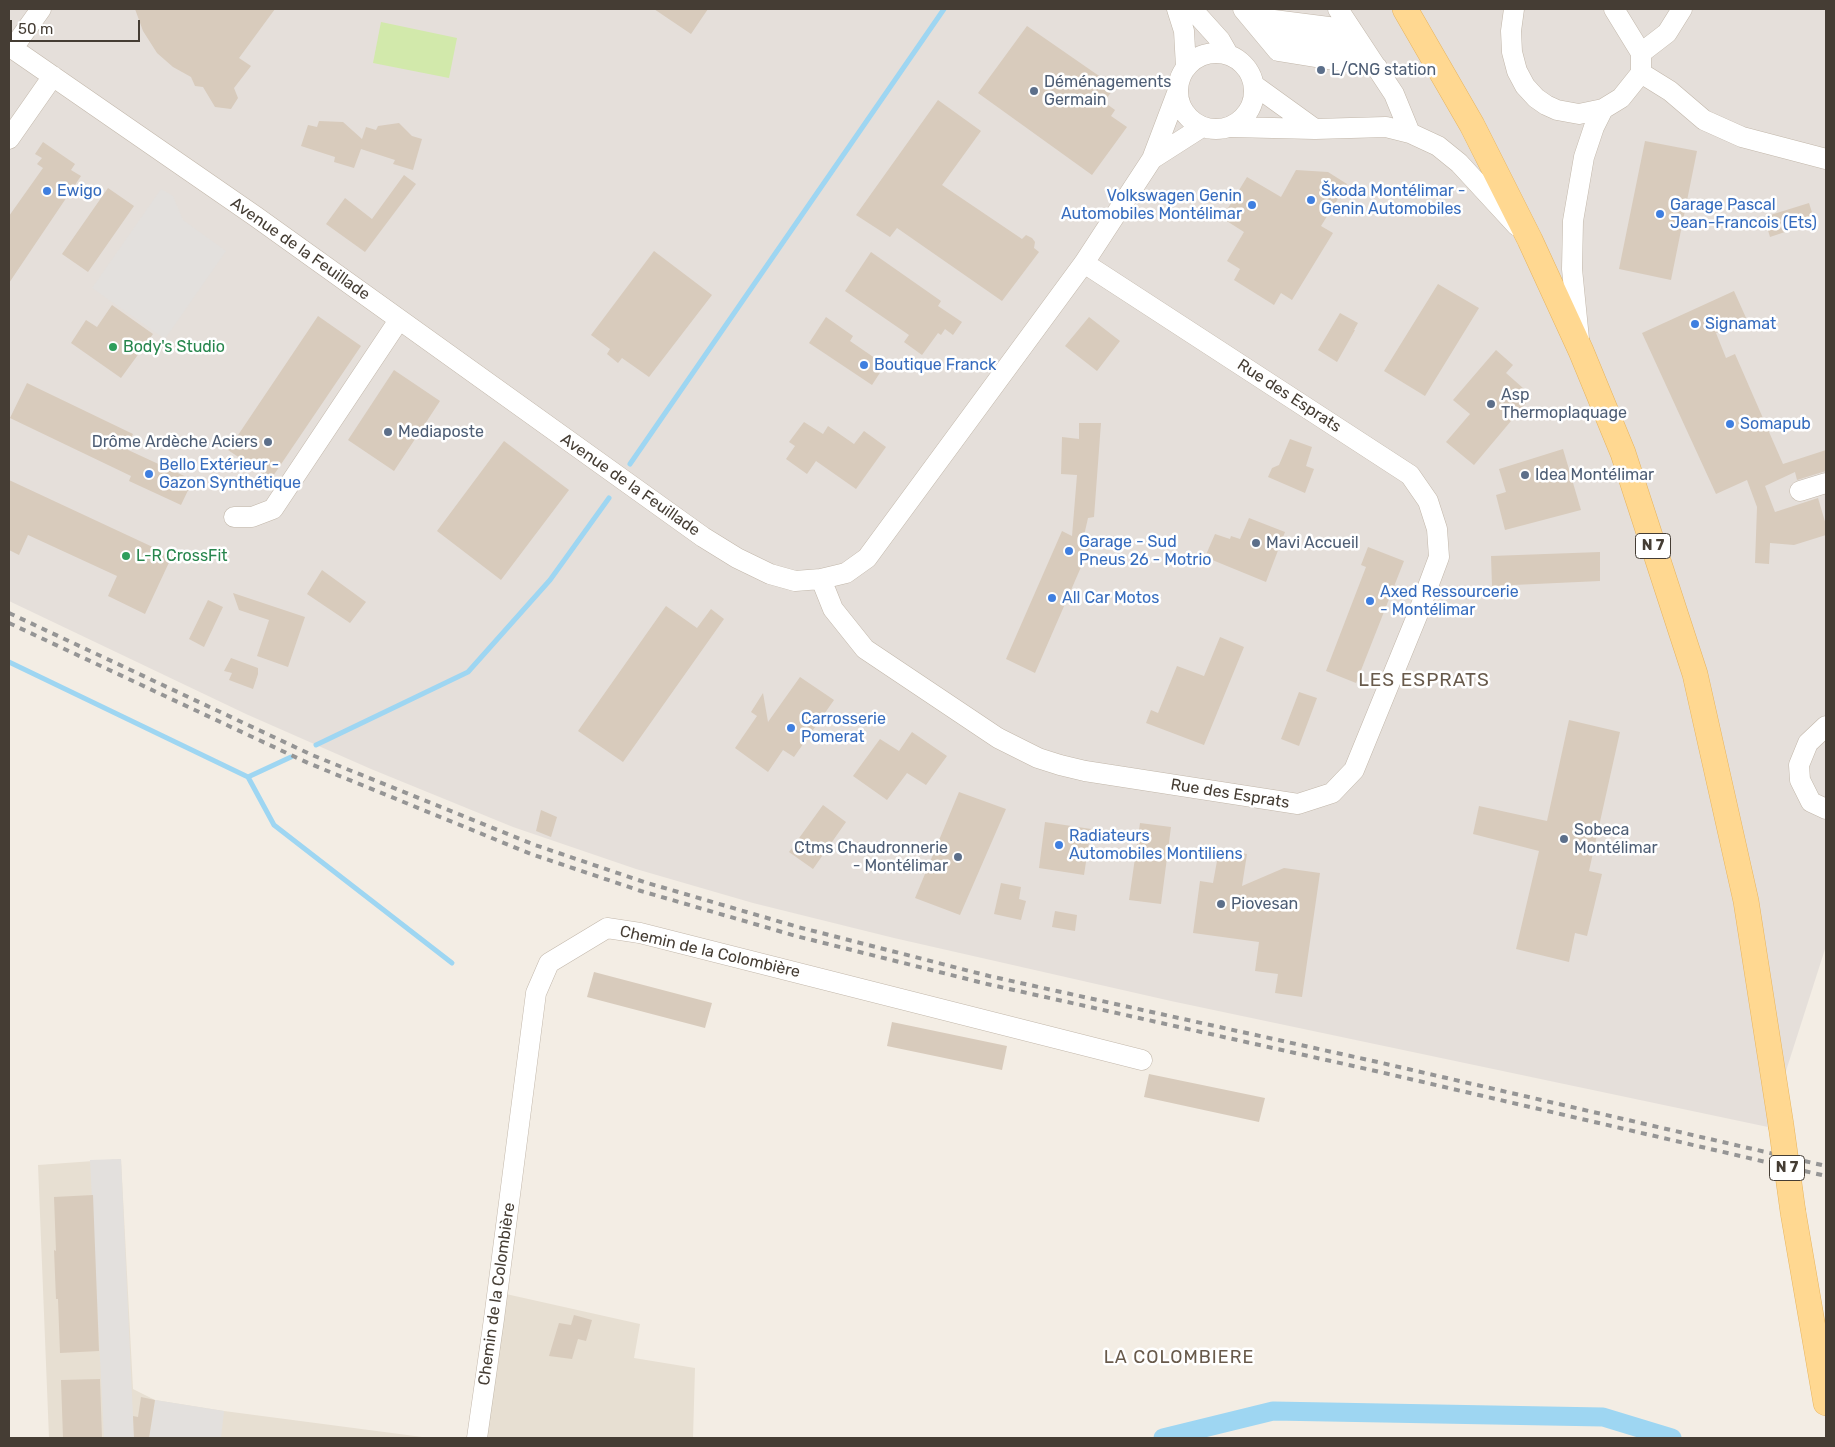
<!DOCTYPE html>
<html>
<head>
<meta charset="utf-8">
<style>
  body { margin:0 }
  #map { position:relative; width:1835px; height:1447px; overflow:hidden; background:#f3ede4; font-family:Rubik,sans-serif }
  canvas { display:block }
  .frame { position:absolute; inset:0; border:10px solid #453d34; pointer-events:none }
  .scale { position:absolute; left:10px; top:20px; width:130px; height:22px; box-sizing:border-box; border:2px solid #453d34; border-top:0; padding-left:6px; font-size:15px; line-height:18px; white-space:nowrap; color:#453d34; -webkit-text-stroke:4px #fff; paint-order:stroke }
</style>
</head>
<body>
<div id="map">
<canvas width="1835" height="1447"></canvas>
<div class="frame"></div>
<div class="scale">50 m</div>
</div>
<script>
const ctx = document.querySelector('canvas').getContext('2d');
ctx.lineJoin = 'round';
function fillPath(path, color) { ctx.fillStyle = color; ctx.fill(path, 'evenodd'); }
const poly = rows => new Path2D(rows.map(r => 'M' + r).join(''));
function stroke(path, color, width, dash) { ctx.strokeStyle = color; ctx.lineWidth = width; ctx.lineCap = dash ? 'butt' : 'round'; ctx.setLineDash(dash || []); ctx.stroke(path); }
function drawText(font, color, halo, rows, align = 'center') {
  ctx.font = font + ' Rubik,sans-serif'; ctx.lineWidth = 5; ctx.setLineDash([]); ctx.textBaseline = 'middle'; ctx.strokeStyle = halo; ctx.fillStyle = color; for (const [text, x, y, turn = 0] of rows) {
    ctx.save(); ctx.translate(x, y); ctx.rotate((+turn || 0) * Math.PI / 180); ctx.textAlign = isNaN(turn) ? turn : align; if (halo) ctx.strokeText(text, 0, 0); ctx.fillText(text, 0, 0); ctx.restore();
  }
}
const residential = poly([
  [121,1159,133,1389,155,1400,224,1411,430,1438,49,1438,38,1165],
  [506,1294,640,1324,634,1358,695,1368,693,1438,487,1438]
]);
const industrial = poly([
  [9,9,1826,9,1826,946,1768,1127,1171,1001,894,938,753,903,636,869,513,827,371,769,246,714,9,601]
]);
const green = poly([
  [381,22,457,38,449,78,373,63]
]);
const parking = poly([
  [161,189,173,196,183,220,226,251,165,339,92,288],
  [121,1159,134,1438,104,1438,90,1160],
  [155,1400,224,1411,221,1438,149,1438]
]);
const stream = poly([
  [630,464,944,9],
  [9,662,248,777,274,825,452,963],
  [316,745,468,672,550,580,609,498],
  [248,777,291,757]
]);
const canal = poly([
  [1163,1438,1273,1411,1603,1417,1672,1438]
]);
const building = poly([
  [135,9,275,9,239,58,251,66,234,88,238,98,231,109,215,107,203,87,195,86,191,77,173,67,157,53,143,31],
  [654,9,708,9,691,34],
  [1027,26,1115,87,1104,102,1115,110,1111,116,1127,127,1092,175,978,93],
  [938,100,981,131,942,185,1022,239,1026,235,1032,238,1035,242,1034,248,1039,252,1002,301,897,228,890,237,856,215],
  [319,121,343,122,362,139,366,127,376,130,378,126,399,123,412,136,422,139,413,170,393,164,395,160,361,149,354,168,334,162,335,157,301,146,308,125,317,127],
  [1645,141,1697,151,1671,280,1619,269],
  [43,142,75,164,71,170,81,176,9,283,9,216,43,168,37,164,42,158,35,154],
  [1296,170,1328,172,1347,184,1321,226,1333,233,1292,300,1281,293,1274,305,1234,280,1240,269,1227,261,1244,232,1222,218,1247,177,1281,197],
  [404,175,416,184,365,252,326,224,345,198,372,219],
  [108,188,134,206,88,272,62,254],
  [1809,203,1815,222,1770,237,1764,217],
  [654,251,712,295,649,377,622,358,618,363,607,354,610,349,591,335],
  [871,252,941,301,938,306,962,322,953,335,945,329,941,335,938,333,922,355,904,342,909,335,845,291],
  [1438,284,1479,308,1425,396,1384,371],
  [1734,291,1747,320,1716,333,1726,358,1735,354,1783,464,1826,450,1826,471,1797,480,1795,472,1765,486,1775,512,1818,498,1826,525,1826,535,1794,545,1770,543,1769,564,1755,563,1757,507,1747,480,1716,494,1642,333],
  [112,305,153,334,121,378,71,343,86,320,97,327],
  [1340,313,1358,323,1354,330,1355,330,1337,362,1318,350],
  [318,316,361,346,271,479,228,450],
  [826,317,853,336,850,341,885,365,872,385,809,343],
  [1089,317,1120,341,1097,371,1065,346],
  [1496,350,1513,365,1506,373,1532,396,1474,465,1446,442,1470,414,1453,400],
  [394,370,440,401,394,471,348,440],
  [27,383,133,434,126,449,193,480,181,505,129,481,131,476,10,418],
  [804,422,823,434,828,426,854,444,864,431,886,447,856,489,816,461,807,474,786,459,795,446,789,442],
  [1079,423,1101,423,1094,517,1088,518,1083,540,1091,544,1035,673,1006,659,1062,531,1072,536,1077,475,1061,474,1062,437,1079,439],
  [1290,439,1312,447,1306,466,1314,469,1305,493,1268,477,1272,468,1279,465],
  [504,441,569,490,501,580,437,531],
  [1563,449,1581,510,1505,530,1496,495,1506,492,1499,469],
  [9,480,172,556,145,614,108,596,117,576,28,535,19,555,9,550],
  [1249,518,1285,532,1266,582,1205,557,1215,534,1230,539,1231,536,1240,539],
  [1368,547,1404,561,1356,683,1326,671,1366,567,1361,565],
  [1600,552,1600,581,1492,586,1491,556],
  [322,570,366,602,350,623,307,594],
  [233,593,305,617,288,667,257,656,269,620,239,610],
  [208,600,223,607,204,647,189,639],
  [666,606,697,628,711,609,724,619,623,762,578,731],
  [1220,637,1244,647,1204,745,1146,723,1151,710,1158,713,1177,666,1204,676],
  [231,658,258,668,258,674,253,689,229,680,232,673,224,671],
  [800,677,834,700,794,757,783,750,768,772,735,748,757,716,751,712,763,693,768,722],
  [1299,692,1317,698,1299,746,1281,739],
  [1569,720,1620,732,1589,871,1602,874,1587,936,1575,933,1569,962,1516,949,1539,851,1473,834,1479,806,1547,821],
  [912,732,947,756,926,785,907,773,887,800,853,776,880,739,899,751],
  [959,792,1006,809,960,915,915,898],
  [823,805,846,822,813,869,789,852],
  [541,810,557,817,551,837,536,831],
  [1045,822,1091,829,1084,875,1039,868],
  [1140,823,1171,827,1161,904,1129,900],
  [1219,850,1247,854,1242,886,1284,868,1320,873,1302,997,1275,993,1278,974,1255,971,1259,942,1193,933,1200,881,1213,883],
  [1001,883,1021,887,1019,899,1026,901,1021,920,994,914],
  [1055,911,1077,915,1075,931,1052,927],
  [594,972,712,1003,705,1028,587,997],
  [892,1022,1007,1046,1002,1070,887,1046],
  [1149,1074,1265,1098,1259,1122,1144,1097],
  [93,1195,99,1351,60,1353,58,1299,56,1299,54,1250,56,1251,54,1197],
  [574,1315,592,1320,586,1341,578,1339,572,1359,549,1356,559,1323,571,1325],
  [100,1379,102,1438,63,1438,61,1380],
  [141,1397,155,1400,149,1438,134,1438,133,1416,138,1417]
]);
const minor = poly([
  [1177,9,1184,31,1186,67],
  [1192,9,1220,40,1228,54],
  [1243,9,1278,51,1377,67],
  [1338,9,1394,94,1410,133],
  [1514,9,1511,31,1512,52,1517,71,1525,86,1536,98,1546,105,1557,110,1579,114,1603,109,1621,98,1641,73],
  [1614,9,1641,53,1641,73],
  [1250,17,1352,30],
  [1264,34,1365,50],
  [9,46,255,216,703,537,737,558,770,574,795,581,821,579,846,573,867,558,1084,263,1152,159,1177,93],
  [13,48,41,9],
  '1178 91a38 38 0 1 1 76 0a38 38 0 1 1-76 0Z',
  [1641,53,1667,33,1682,9],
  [1641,73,1670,91,1704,120,1742,137,1826,159],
  [1254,85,1315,129],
  [1231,127,1315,129,1386,127,1410,133,1438,146,1459,163,1517,226],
  [9,139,53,76],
  [1152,159,1202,127],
  [1579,339,1572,269,1573,221,1584,157,1594,127,1603,109],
  [1800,491,1826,483],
  [234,517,252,517,273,509,399,320],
  [821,579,833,609,865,649,998,738,1038,758,1060,765,1085,771,1298,804,1332,793,1354,770,1417,616,1439,557,1437,529,1428,501,1410,475,1084,263],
  [1826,726,1808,743,1799,765,1800,780,1811,802,1826,809],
  [477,1438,494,1319,536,993,549,963,607,928,640,933,1142,1060]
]);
const major = poly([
  [1405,9,1472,125,1530,240,1581,351,1623,453,1695,674,1746,901,1781,1125],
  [1793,1212,1826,1403]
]);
const rail = poly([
  [9,613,312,755,535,845,644,882,798,927,989,976,1382,1063,1826,1166],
  [9,623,308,763,531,854,641,891,796,936,987,984,1380,1072,1826,1176]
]);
const majorBridge = poly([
  [1781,1125,1793,1212]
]);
const markers = [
  [1321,70,5,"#5c6f8a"],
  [1034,91,5,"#5c6f8a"],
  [47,191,5,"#3f7fe0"],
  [1311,200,5,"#3f7fe0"],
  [1252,205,5,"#3f7fe0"],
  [1660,214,5,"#3f7fe0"],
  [1695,324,5,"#3f7fe0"],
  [113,347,5,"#2e9e5b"],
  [864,365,5,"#3f7fe0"],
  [1491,404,5,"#5c6f8a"],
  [1730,424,5,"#3f7fe0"],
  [388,432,5,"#5c6f8a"],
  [268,442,5,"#5c6f8a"],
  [149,474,5,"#3f7fe0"],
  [1525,475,5,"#5c6f8a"],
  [1256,543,5,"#5c6f8a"],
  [1069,551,5,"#3f7fe0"],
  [126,556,5,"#2e9e5b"],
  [1052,598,5,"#3f7fe0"],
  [1370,601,5,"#3f7fe0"],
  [791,728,5,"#3f7fe0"],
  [1564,839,5,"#5c6f8a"],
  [1059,845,5,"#3f7fe0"],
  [958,857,5,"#5c6f8a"],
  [1221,904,5,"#5c6f8a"]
];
const shields = [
  [1653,546,35],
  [1787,1168,35]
];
const shieldNames = [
  ["N 7",1653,546],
  ["N 7",1787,1168]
];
const serviceNames = [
  ["L/CNG station",1331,70],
  ["Déménagements",1044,82],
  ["Germain",1044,100],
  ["Asp",1501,395],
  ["Thermoplaquage",1501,413],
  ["Mediaposte",398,432],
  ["Drôme Ardèche Aciers",258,442,"right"],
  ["Idea Montélimar",1535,475],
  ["Mavi Accueil",1266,543],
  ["Sobeca",1574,830],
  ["Montélimar",1574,848],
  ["Ctms Chaudronnerie",948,848,"right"],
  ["- Montélimar",948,866,"right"],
  ["Piovesan",1231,904]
];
const shopNames = [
  ["Ewigo",57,191],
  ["Škoda Montélimar -",1321,191],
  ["Genin Automobiles",1321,209],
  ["Volkswagen Genin",1242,196,"right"],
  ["Automobiles Montélimar",1242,214,"right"],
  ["Garage Pascal",1670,205],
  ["Jean-Francois (Ets)",1670,223],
  ["Signamat",1705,324],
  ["Boutique Franck",874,365],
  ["Somapub",1740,424],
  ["Bello Extérieur -",159,465],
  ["Gazon Synthétique",159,483],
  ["Garage - Sud",1079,542],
  ["Pneus 26 - Motrio",1079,560],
  ["Axed Ressourcerie",1380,592],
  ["- Montélimar",1380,610],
  ["All Car Motos",1062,598],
  ["Carrosserie",801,719],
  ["Pomerat",801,737],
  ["Radiateurs",1069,836],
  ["Automobiles Montiliens",1069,854]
];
const streetNames = [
  ["Avenue de la Feuillade",300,249,35],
  ["Rue des Esprats",1289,396,33],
  ["Avenue de la Feuillade",630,485,35],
  ["Rue des Esprats",1230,794,9],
  ["Chemin de la Colombière",710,952,13],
  ["Chemin de la Colombière",497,1294,-82]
];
const leisureNames = [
  ["Body's Studio",123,347],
  ["L-R CrossFit",136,556]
];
const neighbourhoodNames = [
  ["LA COLOMBIERE",1179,1358]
];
const quarterNames = [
  ["LES ESPRATS",1424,681]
];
fillPath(residential, '#e7dfd2');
fillPath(industrial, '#e5dfda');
fillPath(green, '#d2e9ab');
fillPath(parking, '#e3e0dd');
stroke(stream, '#9ed6f2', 5);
stroke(canal, '#9ed6f2', 19);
fillPath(building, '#d8cbbc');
stroke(minor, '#c2b7aa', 21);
stroke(major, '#e7b45e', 26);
stroke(minor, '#fff', 20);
stroke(major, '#ffd891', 25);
stroke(rail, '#959595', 4, [6, 6]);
stroke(majorBridge, '#e7b45e', 26, []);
stroke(majorBridge, '#ffd891', 25);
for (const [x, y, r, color] of markers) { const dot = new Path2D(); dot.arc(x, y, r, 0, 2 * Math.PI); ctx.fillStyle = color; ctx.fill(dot); stroke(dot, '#fff', 2); }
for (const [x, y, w] of shields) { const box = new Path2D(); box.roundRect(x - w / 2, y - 12.5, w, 25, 4); ctx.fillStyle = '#fff'; ctx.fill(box); stroke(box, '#453d34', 1); }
drawText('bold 15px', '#453d34', null, shieldNames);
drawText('16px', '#4e5e75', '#fff', serviceNames, 'left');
drawText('16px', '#366cbe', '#fff', shopNames, 'left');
drawText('16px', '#453d34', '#fff', streetNames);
drawText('16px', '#27864d', '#fff', leisureNames, 'left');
ctx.letterSpacing = '1px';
drawText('18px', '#685a4b', '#fff', neighbourhoodNames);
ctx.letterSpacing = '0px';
ctx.letterSpacing = '1px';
drawText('19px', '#685a4b', '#fff', quarterNames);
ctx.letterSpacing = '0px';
</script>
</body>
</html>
